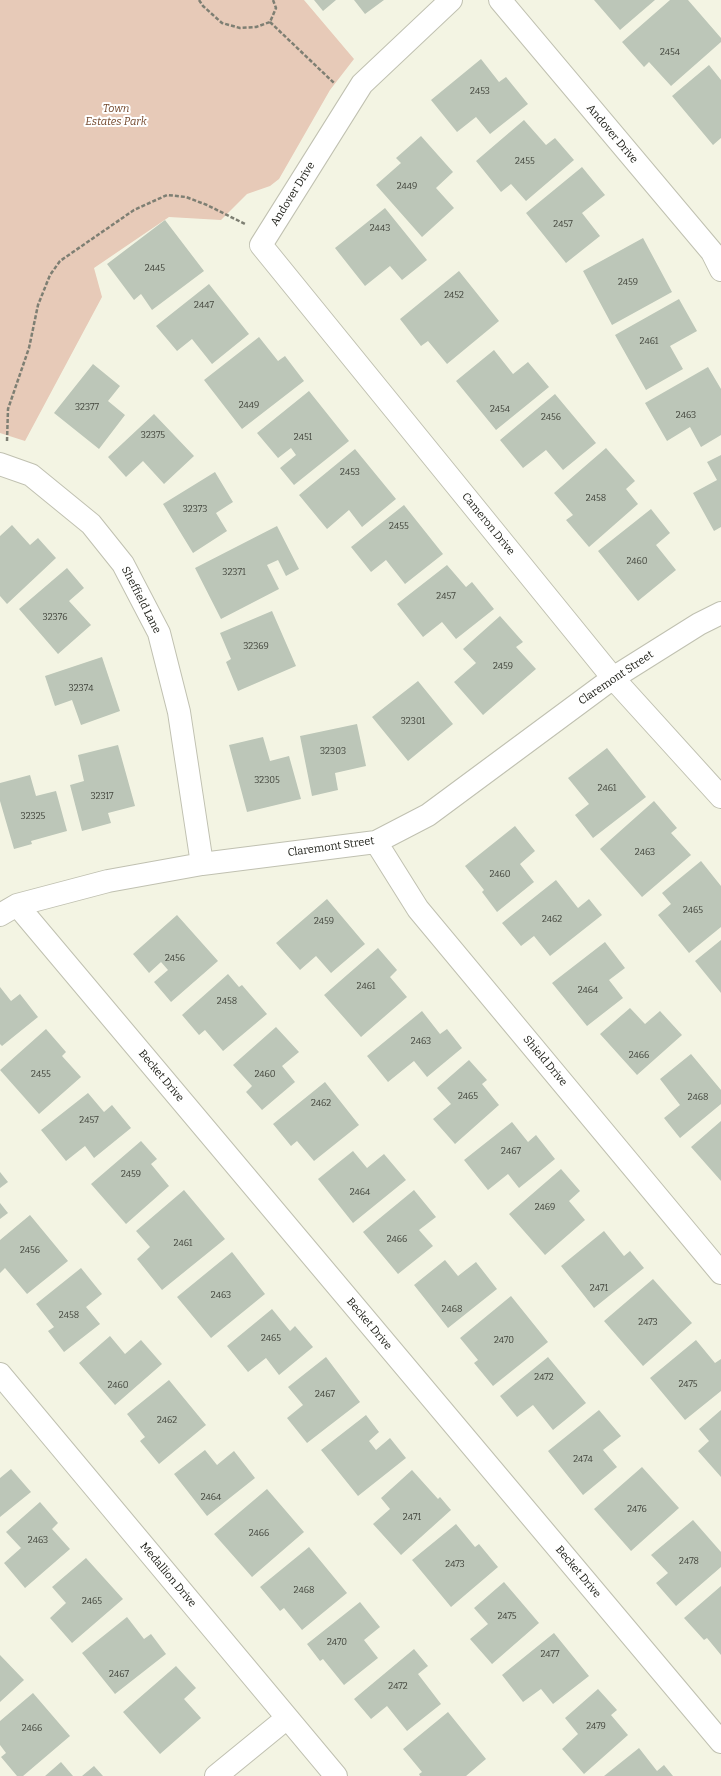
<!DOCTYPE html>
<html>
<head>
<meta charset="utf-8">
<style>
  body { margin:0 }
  canvas { display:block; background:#f3f4e3 }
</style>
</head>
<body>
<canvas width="721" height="1776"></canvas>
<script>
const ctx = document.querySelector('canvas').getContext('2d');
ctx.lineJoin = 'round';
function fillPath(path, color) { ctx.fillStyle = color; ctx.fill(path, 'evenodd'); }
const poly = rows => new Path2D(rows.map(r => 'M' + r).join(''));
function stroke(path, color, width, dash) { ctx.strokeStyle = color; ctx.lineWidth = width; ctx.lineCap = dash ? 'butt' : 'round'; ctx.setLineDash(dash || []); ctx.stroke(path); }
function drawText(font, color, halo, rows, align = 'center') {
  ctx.font = font + ' Bitter,serif'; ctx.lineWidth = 4; ctx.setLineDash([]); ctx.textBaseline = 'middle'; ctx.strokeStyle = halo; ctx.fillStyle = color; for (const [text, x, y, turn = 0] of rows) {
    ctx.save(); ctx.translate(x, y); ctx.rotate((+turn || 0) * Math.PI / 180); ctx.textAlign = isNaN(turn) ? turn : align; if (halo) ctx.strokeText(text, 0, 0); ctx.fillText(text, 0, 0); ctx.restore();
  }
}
const green = poly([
  [0,0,304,0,354,59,330,90,279,179,270,186,247,194,221,220,169,217,94,268,102,297,25,441,0,433]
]);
const building = poly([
  [314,0,336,0,323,11],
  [354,0,384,0,365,14],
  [594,0,655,0,620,30],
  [670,0,688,0,721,38,721,42,671,86,649,62,644,67,622,42],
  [481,59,499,82,506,77,528,104,490,134,476,117,457,132,431,100],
  [709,65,721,80,721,138,713,145,672,96],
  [524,120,546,145,555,138,574,160,526,201,511,184,501,192,476,161],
  [421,136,453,172,436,188,454,208,422,237,376,185,401,163,396,158],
  [582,167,605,195,582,213,600,236,566,263,526,213],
  [385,208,427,260,402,280,390,266,365,286,335,248],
  [165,220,204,271,152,310,141,294,134,300,107,264],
  [643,238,672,292,612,325,583,271],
  [459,271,499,321,447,364,428,341,421,346,400,319],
  [209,284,249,334,212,364,192,339,177,351,156,326],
  [679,299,697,331,670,346,683,369,646,390,615,335],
  [259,337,278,361,285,356,304,381,242,429,204,380],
  [494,350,513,374,528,362,549,387,496,430,456,381],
  [93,364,120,386,108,401,125,415,99,449,54,413],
  [708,367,721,389,721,435,701,447,690,427,667,441,645,403],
  [309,391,349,441,294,485,280,468,296,455,291,448,278,458,257,433],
  [555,394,596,443,563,470,546,450,523,468,500,440],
  [154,414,194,456,164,484,143,461,126,477,108,457],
  [606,448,635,481,626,489,638,504,589,547,566,520,573,515,554,493],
  [355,449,396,499,362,527,349,510,327,529,299,495],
  [721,455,721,527,714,531,693,493,717,480,707,462],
  [215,472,233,502,216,513,227,531,193,553,163,504],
  [404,505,443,554,405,584,386,560,371,572,351,547],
  [651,509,670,533,656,545,676,570,638,601,598,551],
  [12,525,30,545,38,538,56,558,7,604,0,596,0,536],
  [277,526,299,569,286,576,278,560,267,565,279,589,221,619,195,568],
  [447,565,466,587,472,582,494,609,456,639,442,622,423,637,397,604],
  [67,568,84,588,69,601,91,625,58,654,19,609],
  [272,611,296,666,238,691,226,662,231,659,220,633],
  [500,616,523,642,516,647,536,669,483,715,454,682,476,663,463,649],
  [102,657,120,711,81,725,72,700,55,706,45,676],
  [418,681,453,724,408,761,372,717],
  [357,724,366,766,335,773,338,790,312,796,300,736],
  [263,737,270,761,289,756,301,799,247,812,229,745],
  [118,745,135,806,108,813,111,823,82,831,70,785,84,781,78,755],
  [607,748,646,797,593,838,575,815,589,804,568,778],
  [30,775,36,796,56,791,67,831,31,841,32,844,14,849,0,801,0,783],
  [654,801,677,828,671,833,691,855,642,897,600,849],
  [515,826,535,851,520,864,534,882,497,912,482,892,484,890,465,866],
  [701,861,721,886,721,927,689,953,658,915,671,904,662,893],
  [556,880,578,908,589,899,602,915,550,956,534,936,521,946,502,923],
  [327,899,365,944,331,973,316,956,300,970,276,943],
  [177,915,218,961,171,1002,154,982,168,970,161,962,149,973,133,954],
  [721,940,721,993,695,961],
  [605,942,625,968,609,980,623,998,587,1026,552,983],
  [378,948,397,970,390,977,407,997,361,1037,324,995],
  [228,974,239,987,242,985,267,1014,223,1051,205,1030,199,1035,182,1015],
  [0,987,11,1001,20,994,38,1017,2,1046,0,1044],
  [630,1008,645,1024,660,1011,682,1035,637,1075,600,1034],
  [422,1011,440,1034,447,1029,462,1048,427,1077,414,1061,388,1082,367,1056],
  [276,1027,299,1052,282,1066,295,1082,262,1110,246,1092,252,1086,233,1065],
  [46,1029,66,1052,62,1056,81,1077,39,1114,0,1070],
  [691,1054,721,1090,721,1104,680,1138,664,1118,680,1105,660,1079],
  [469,1060,487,1080,482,1084,499,1105,455,1144,433,1119,451,1104,437,1088],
  [325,1082,359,1125,314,1161,297,1141,291,1146,273,1124],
  [88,1093,104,1112,112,1105,131,1128,94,1158,85,1146,66,1161,41,1130],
  [721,1121,721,1181,691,1147],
  [512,1122,528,1142,536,1135,555,1159,519,1188,508,1174,488,1190,464,1160],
  [141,1141,157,1159,151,1164,169,1186,126,1224,91,1184],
  [353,1151,367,1168,384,1154,406,1180,353,1223,318,1179],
  [561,1169,580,1191,569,1201,585,1220,545,1255,509,1214],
  [0,1172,8,1182,0,1188],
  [184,1190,225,1239,162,1290,137,1259,150,1247,136,1231],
  [414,1190,436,1217,419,1230,433,1246,398,1274,363,1232],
  [0,1203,8,1213,0,1219],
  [30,1215,68,1261,27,1294,5,1268,0,1273,0,1240],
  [604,1231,624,1256,630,1251,644,1268,594,1308,561,1266],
  [232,1252,265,1294,211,1338,177,1297],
  [445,1260,458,1276,476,1262,497,1289,448,1328,414,1285],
  [81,1268,102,1294,86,1307,100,1324,64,1352,48,1331,54,1327,36,1304],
  [653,1279,692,1323,643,1366,604,1321],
  [511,1296,548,1342,493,1386,474,1363,478,1360,460,1338],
  [272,1309,290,1331,295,1326,313,1347,279,1375,266,1358,248,1372,227,1346],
  [110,1336,125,1354,141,1340,162,1364,115,1405,79,1363],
  [696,1340,715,1363,721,1359,721,1391,685,1420,650,1378],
  [326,1357,360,1402,307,1443,287,1418,303,1405,288,1387],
  [548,1357,586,1403,553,1430,533,1405,517,1417,500,1396],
  [169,1380,206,1425,159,1464,140,1441,145,1437,127,1414],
  [599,1410,621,1436,603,1450,617,1467,583,1495,548,1451],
  [721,1410,721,1477,698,1451,709,1441,699,1429],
  [366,1415,379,1432,369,1441,376,1450,390,1438,406,1458,358,1496,321,1450],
  [205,1450,217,1465,234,1451,255,1478,207,1516,174,1474],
  [642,1467,679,1508,631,1551,594,1509],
  [11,1469,31,1492,0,1517,0,1478],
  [412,1470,438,1499,440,1497,451,1510,401,1555,373,1524,390,1509,381,1498],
  [267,1489,304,1532,252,1577,214,1534],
  [40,1502,58,1523,52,1529,70,1549,25,1588,4,1563,21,1548,6,1532],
  [693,1520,721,1552,721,1567,676,1606,656,1583,668,1573,651,1555],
  [456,1524,475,1547,479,1544,498,1567,451,1607,412,1560],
  [309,1547,347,1593,302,1630,284,1608,280,1611,260,1587],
  [86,1558,123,1599,72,1643,50,1618,66,1603,52,1587],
  [504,1582,539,1623,492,1664,470,1639,488,1624,474,1608],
  [721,1586,721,1655,707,1638,704,1640,684,1618],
  [360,1602,380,1627,364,1640,378,1658,344,1685,323,1659,320,1661,307,1644],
  [127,1617,144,1639,151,1634,166,1654,115,1694,82,1653],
  [554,1633,589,1676,553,1704,541,1689,523,1702,502,1675],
  [414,1649,428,1666,418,1674,441,1704,407,1731,387,1706,371,1719,354,1699],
  [0,1655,24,1680,0,1702],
  [176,1666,196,1688,184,1699,201,1718,160,1754,123,1712],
  [598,1689,617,1710,611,1715,628,1735,584,1774,562,1749,578,1734,565,1718],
  [33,1693,70,1736,23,1776,17,1776,1,1757,6,1753,0,1745,0,1721],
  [448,1712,486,1759,466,1776,420,1776,419,1774,422,1772,403,1749],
  [639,1748,657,1771,664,1765,673,1776,604,1776],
  [61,1762,73,1776,45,1776],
  [94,1766,103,1776,82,1776]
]);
const path = poly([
  [199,0,203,6,222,23,240,28,256,27,270,22,276,8,273,0],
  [270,22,334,83],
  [7,441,8,409,29,348,38,305,50,275,60,261,134,210,167,195,186,197,207,205,245,224]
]);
const minor = poly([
  [451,0,362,84,261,245,613,678,721,797],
  [500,0,712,252,721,270],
  [0,464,31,475,91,524,123,564,159,633,179,712,202,864],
  [376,842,418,909,721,1273],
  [17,905,721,1742],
  [0,915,17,905,108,881,202,864,376,842,428,815,613,678,699,624,721,613],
  [0,1374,336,1776],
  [216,1776,287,1718]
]);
const numberNames = [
  ["2454",670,52],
  ["2453",480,91],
  ["2455",525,161],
  ["2449",407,186],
  ["2457",563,224],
  ["2443",380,228],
  ["2445",155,268],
  ["2459",628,282],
  ["2452",454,295],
  ["2447",204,305],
  ["2461",649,341],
  ["2449",249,405],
  ["32377",87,407],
  ["2454",500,409],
  ["2463",686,415],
  ["2456",551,417],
  ["32375",153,435],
  ["2451",303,437],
  ["2453",350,472],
  ["2458",596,498],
  ["32373",195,509],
  ["2455",399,526],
  ["2460",637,561],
  ["32371",234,572],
  ["2457",446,596],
  ["32376",55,617],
  ["32369",256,646],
  ["2459",503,666],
  ["32374",81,688],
  ["32301",413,721],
  ["32303",333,751],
  ["32305",267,780],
  ["2461",607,788],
  ["32317",102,796],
  ["32325",33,816],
  ["2463",645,852],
  ["2460",500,874],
  ["2465",693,910],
  ["2462",552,919],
  ["2459",324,921],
  ["2456",175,958],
  ["2461",366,986],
  ["2464",588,990],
  ["2458",227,1001],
  ["2463",421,1041],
  ["2466",639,1055],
  ["2455",41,1074],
  ["2460",265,1074],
  ["2465",468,1096],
  ["2468",698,1097],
  ["2462",321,1103],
  ["2457",89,1120],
  ["2467",511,1151],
  ["2459",131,1174],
  ["2464",360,1192],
  ["2469",545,1207],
  ["2466",397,1239],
  ["2461",183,1243],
  ["2456",30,1250],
  ["2471",599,1288],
  ["2463",221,1295],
  ["2468",452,1309],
  ["2458",69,1315],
  ["2473",648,1322],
  ["2465",271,1338],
  ["2470",504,1340],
  ["2472",544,1377],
  ["2475",688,1384],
  ["2460",118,1385],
  ["2467",325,1394],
  ["2462",167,1420],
  ["2474",583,1459],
  ["2464",211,1497],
  ["2476",637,1509],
  ["2471",412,1517],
  ["2466",259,1533],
  ["2463",38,1540],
  ["2478",689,1561],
  ["2473",455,1564],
  ["2468",304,1590],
  ["2465",92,1601],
  ["2475",507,1616],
  ["2470",337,1642],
  ["2477",550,1654],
  ["2467",119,1674],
  ["2472",398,1686],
  ["2479",596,1726],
  ["2466",32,1728]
];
const parkNames = [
  ["Town",116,109],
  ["Estates Park",116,122]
];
const streetNames = [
  ["Andover Drive",612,134,50],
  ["Andover Drive",293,194,-58],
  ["Cameron Drive",488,524,51],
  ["Sheffield Lane",141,600,63],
  ["Claremont Street",616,678,-34],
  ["Claremont Street",331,847,-8],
  ["Shield Drive",545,1061,50],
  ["Becket Drive",161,1076,50],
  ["Becket Drive",369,1324,50],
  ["Becket Drive",578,1572,50],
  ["Medallion Drive",168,1575,50]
];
fillPath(green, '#e7cab8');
fillPath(building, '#bcc6b8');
stroke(minor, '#c0c1b1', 24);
stroke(path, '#7e7f73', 2.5, [4, 2]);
stroke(minor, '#fff', 22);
drawText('9px', '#44473e', null, numberNames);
drawText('italic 11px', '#744a2e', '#fff', parkNames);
drawText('11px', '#1c1d16', '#fff', streetNames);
</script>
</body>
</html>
